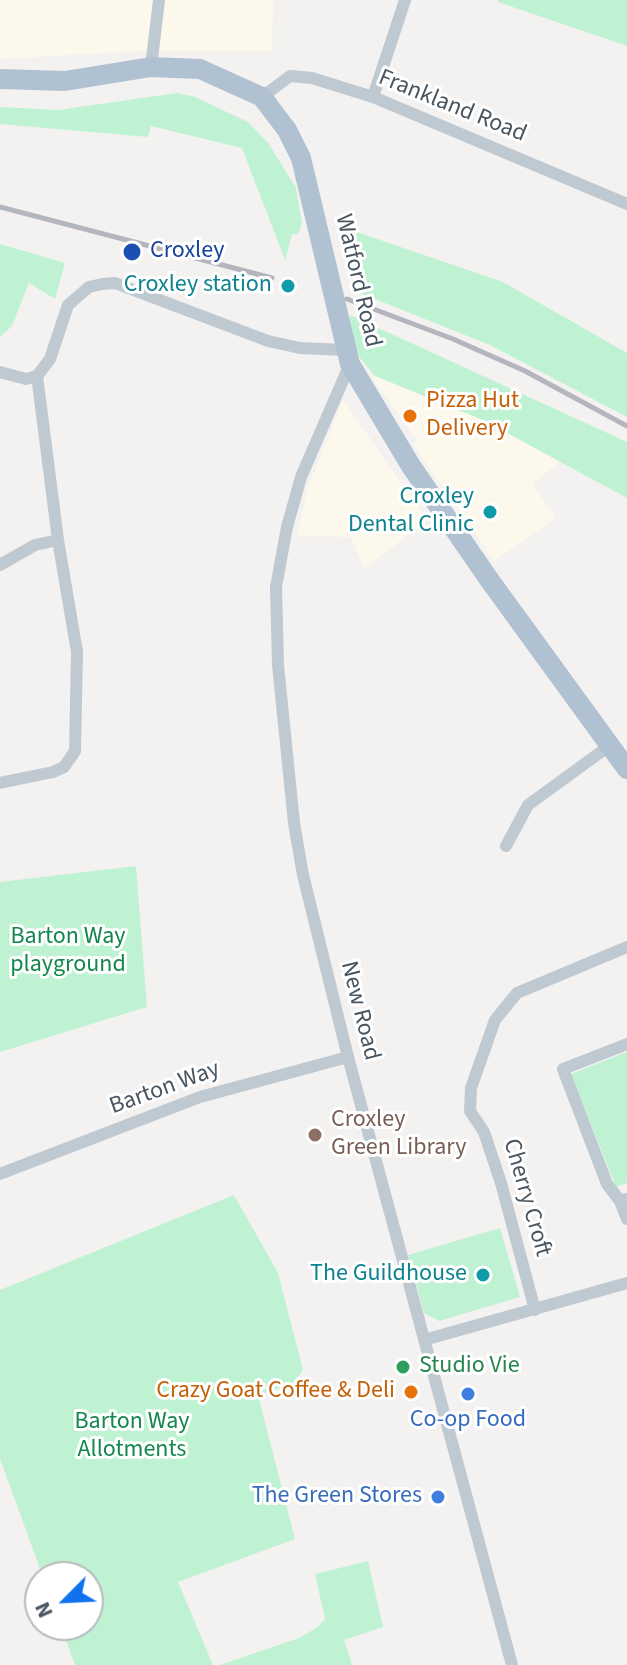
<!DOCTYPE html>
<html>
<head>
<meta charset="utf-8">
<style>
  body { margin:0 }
  #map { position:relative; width:627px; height:1665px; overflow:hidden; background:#f4f1f1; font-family:"Source Sans 3",sans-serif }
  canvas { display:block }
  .north { position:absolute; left:24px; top:1561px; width:80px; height:80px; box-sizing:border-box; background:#fff; border:2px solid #b6bbbf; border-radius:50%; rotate:246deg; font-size:22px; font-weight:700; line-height:32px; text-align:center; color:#485560 }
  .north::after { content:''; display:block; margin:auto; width:28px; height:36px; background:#1171ee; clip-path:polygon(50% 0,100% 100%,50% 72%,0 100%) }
</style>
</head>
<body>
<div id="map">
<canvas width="627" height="1665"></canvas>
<div class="north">N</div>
</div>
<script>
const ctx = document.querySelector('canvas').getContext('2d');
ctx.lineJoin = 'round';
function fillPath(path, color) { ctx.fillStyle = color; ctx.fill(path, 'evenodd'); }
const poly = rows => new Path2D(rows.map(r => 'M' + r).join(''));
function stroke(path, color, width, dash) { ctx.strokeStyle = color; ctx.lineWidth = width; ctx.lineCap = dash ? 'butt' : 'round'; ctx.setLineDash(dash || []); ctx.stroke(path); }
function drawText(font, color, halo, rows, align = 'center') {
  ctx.font = font + ' "Source Sans 3",sans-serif'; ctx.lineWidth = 6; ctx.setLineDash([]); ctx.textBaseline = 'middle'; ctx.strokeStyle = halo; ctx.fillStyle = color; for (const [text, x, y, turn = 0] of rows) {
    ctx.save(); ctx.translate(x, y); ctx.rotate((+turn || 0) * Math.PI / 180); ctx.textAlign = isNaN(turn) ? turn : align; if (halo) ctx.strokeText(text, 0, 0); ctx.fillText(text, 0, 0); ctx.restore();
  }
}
const commercial = poly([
  [0,0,273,0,272,51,137,51,0,59],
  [375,376,483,420,562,461,532,484,556,518,494,561,413,444,417,440,372,378],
  [343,400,427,520,364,569,351,537,297,536,308,487]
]);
const green = poly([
  [499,0,627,0,627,46,498,2],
  [177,93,195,97,248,122,269,144,296,188,302,224,298,234,292,234,285,260,242,148,151,126,148,137,0,124,0,107,58,110],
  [345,228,503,282,627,353,627,417,490,345,352,290],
  [0,244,65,263,55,299,29,283,12,326,0,337],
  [350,315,627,442,627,498,483,420,375,376,360,358,351,339],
  [136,866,147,1007,0,1052,0,882],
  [627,1052,627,1183,616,1187,571,1074],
  [234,1195,278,1273,303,1370,293,1384,258,1395,295,1539,178,1582,213,1665,75,1665,60,1625,88,1625,88,1577,43,1577,0,1459,0,1290],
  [500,1228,520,1297,439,1321,424,1313,408,1255],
  [368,1561,383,1627,344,1640,352,1665,220,1665,299,1638,318,1627,325,1619,315,1574]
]);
const street = poly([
  [151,67,159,0],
  [262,97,290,76,312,78,373,97,627,204],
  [373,97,405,0],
  [350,364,301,477,287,527,276,587,278,665,294,823,303,875,348,1057,512,1665],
  [0,372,26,379,37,376,50,359,68,305,89,287,102,284,115,283,268,341,300,348,344,350],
  [0,565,35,545,58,540],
  [0,783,53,772,64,767,75,751,77,652,58,540,37,376],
  [506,846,528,805,609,746],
  [0,1174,200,1097,348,1057],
  [626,1199,620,1201,627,1219],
  [620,1201,607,1184,563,1069,627,1044],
  [535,1310,501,1183,484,1132,470,1111,471,1088,495,1020,517,993,627,947],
  [424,1340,627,1283]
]);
const primary = poly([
  [0,79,65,81,151,67,200,69,262,97,287,130,301,158,350,364,411,466,488,578,627,769]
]);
const rail = poly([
  [0,207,272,278],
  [347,299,453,339,525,371,627,426]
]);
const markers = [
  [132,252,10,"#1a4fb4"],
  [288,286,8,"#0f9aa8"],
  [410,416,8,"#e8710a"],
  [490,512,8,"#0f9aa8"],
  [315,1135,8,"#8d6e63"],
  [483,1275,8,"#0f9aa8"],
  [403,1367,8,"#2e9e5b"],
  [411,1392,8,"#e8710a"],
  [468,1394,8,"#3f7fe0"],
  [438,1497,8,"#3f7fe0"]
];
const streetNames = [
  ["Frankland Road",452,107,22],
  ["Watford Road",357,281,77],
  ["New Road",359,1011,76],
  ["Barton Way",165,1089,-20],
  ["Cherry Croft",526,1198,74]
];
const transitNames = [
  ["Croxley",150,252]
];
const cultureNames = [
  ["Croxley station",272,286],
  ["Croxley",474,498],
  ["Dental Clinic",474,526],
  ["The Guildhouse",467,1275]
];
const foodNames = [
  ["Pizza Hut",426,402],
  ["Delivery",426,430],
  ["Crazy Goat Coffee & Deli",395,1392,"right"]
];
const parkNames = [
  ["Barton Way",68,938],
  ["playground",68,966],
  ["Barton Way",132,1423],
  ["Allotments",132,1451]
];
const educationNames = [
  ["Croxley",331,1121],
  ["Green Library",331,1149]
];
const leisureNames = [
  ["Studio Vie",419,1367]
];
const shopNames = [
  ["Co-op Food",468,1421],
  ["The Green Stores",422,1497,"right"]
];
fillPath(commercial, '#fdf8ec');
fillPath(green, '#bff2d3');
stroke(street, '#bfc9d1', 12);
stroke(primary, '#b0c1d1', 20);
stroke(rail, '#b3b6bc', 5);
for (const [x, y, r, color] of markers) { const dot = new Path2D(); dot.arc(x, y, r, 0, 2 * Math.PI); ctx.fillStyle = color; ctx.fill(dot); stroke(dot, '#fff', 3); }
drawText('24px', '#485560', '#fff', streetNames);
drawText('24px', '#164399', '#fff', transitNames, 'left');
drawText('24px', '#0d838f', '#fff', cultureNames, 'right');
drawText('24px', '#c56008', '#fff', foodNames, 'left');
drawText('24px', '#13874d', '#fff', parkNames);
drawText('24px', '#785e54', '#fff', educationNames, 'left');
drawText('24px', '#27864d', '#fff', leisureNames, 'left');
drawText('24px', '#366cbe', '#fff', shopNames);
</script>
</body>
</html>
